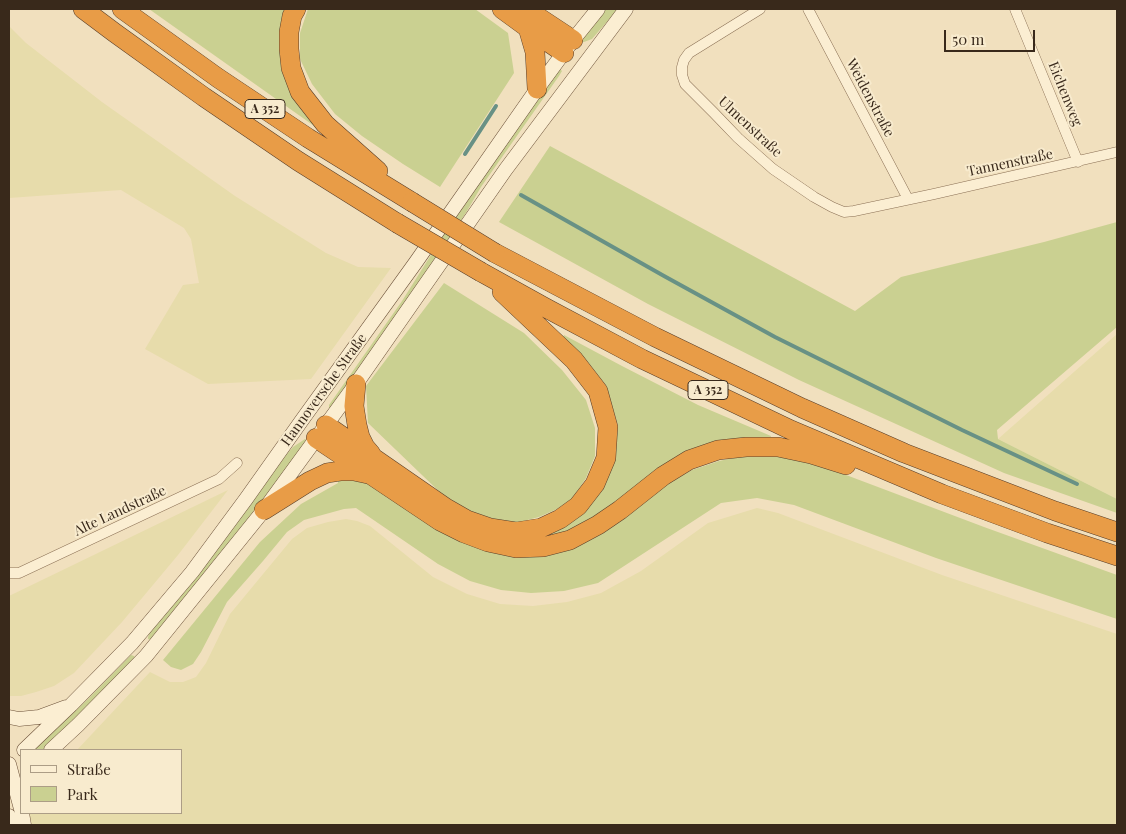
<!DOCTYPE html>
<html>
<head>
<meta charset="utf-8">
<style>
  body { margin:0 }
  #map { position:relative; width:1126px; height:834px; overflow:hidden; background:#f1e0be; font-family:"Playfair Display",serif }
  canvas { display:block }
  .frame { position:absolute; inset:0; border:10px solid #39291b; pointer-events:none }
  .legend { position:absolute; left:20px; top:749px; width:162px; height:65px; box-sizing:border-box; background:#f8ebce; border:1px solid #ac9d86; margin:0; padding:6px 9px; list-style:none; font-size:15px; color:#39291b }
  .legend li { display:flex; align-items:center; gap:10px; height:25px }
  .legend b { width:25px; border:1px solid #ac9d86 }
  .scale { position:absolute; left:944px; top:30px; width:91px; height:22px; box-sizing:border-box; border:2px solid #39291b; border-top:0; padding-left:6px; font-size:15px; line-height:18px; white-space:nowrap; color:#39291b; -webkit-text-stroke:4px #f8ebce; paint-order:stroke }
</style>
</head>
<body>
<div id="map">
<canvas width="1126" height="834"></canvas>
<div class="frame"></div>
<ul class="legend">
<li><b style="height:6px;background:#fbeed2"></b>Straße</li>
<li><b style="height:14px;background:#cad091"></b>Park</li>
</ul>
<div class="scale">50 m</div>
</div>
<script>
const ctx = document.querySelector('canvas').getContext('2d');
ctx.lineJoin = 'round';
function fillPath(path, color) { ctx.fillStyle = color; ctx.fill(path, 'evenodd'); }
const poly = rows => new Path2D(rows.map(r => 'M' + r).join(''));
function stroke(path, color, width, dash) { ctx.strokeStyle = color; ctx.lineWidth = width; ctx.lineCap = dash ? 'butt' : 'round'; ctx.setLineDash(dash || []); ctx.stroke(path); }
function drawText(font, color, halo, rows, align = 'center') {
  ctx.font = font + ' "Playfair Display",serif'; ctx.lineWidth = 4; ctx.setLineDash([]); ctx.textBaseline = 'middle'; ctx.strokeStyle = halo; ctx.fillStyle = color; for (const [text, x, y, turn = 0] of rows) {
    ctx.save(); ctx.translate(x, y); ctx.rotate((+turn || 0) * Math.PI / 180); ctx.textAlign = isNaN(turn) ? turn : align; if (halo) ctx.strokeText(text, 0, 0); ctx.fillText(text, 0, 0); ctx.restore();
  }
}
const farmland = poly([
  [9,26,26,43,102,102,235,196,326,253,358,267,391,268,311,379,208,384,145,349,183,285,199,283,191,239,184,228,121,190,9,198],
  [1117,334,1117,499,998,439],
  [228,490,178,555,122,622,74,673,54,686,36,692,21,696,9,696,9,596],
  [757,508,778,513,942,575,1117,634,1117,825,32,825,29,813,181,813,181,750,77,750,150,672,170,682,183,682,196,677,206,663,230,614,292,539,307,528,328,522,346,519,357,521,370,526,433,577,467,594,500,604,533,606,567,602,601,593,641,571,708,523]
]);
const green = poly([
  [149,9,287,9,283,24,317,128],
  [308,9,475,9,508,33,514,73,440,187,403,164,362,136,335,114,312,84,300,59,300,33],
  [606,9,618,9,592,39,584,42,580,42],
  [560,69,562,71,559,76,481,187,467,211,415,291,330,409,329,408,329,405,402,301,463,204,558,70],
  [550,146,855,311,901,277,1044,242,1117,222,1117,327,997,430,998,439,1117,499,1117,513,1004,473,799,380,648,304,499,222],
  [444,283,524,333,562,370,586,400,595,428,595,456,586,478,572,499,557,509,539,517,516,523,492,520,469,512,449,501,368,423,366,386],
  [564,335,622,366,698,405,771,436,770,441,718,445,569,536,516,543,444,513,542,532,614,460,618,425,605,384,587,361,563,338],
  [305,439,308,441,216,561,152,640,148,639,148,637,150,632,193,582,238,522,286,455,293,447],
  [747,455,777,455,809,461,984,527,1117,575,1117,619,936,558,794,505,757,498,721,503,598,583,564,591,531,593,501,590,470,581,438,564,356,508,344,509,304,520,287,532,263,561,227,602,201,652,193,664,181,670,171,667,163,660,260,542,301,504,338,483,338,477,355,477,544,554,692,470,719,461],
  [131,655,134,656,135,658,74,721,43,750,34,750,88,699]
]);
const stream = poly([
  [465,154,496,106],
  [521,195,664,276,775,337,962,430,1077,484]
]);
const minor = poly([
  [760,9,689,53,684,60,682,67,682,75,685,84,714,113,738,138,773,169,814,197,832,207,844,212,854,211,934,194,1117,152],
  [808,9,908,199],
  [1015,9,1078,162],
  [9,573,19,573,219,479,237,463]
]);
const secondary = poly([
  [9,717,19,719,39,717,66,707],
  [24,750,71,705,132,643,192,572,246,499,302,420,416,262,537,89,573,40,598,9],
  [51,750,78,725,146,656,264,510,356,384,506,169,626,9],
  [9,764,21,809],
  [22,813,24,825],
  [9,816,12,825]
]);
const motorway = poly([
  [83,9,115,33,204,97,298,161,397,223],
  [122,9,218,78,308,138,412,202],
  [296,9,292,16,289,32,289,49,291,68,300,92,325,124,378,171],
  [502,9,528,28,564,53],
  [526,9,573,40],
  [528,28,535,52,537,89],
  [495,253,655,337,802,408,904,453,1055,511,1117,532],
  [481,272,546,308,642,359,791,430,942,494,1047,533,1117,556],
  [356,384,354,406,357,425,360,437,365,447,371,454],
  [326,425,446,508,467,520,490,528,516,532,541,528,560,519,578,506,595,484,606,458,608,427,598,391,574,360,502,292],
  [316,438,440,521,464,533,488,542,516,548,543,547,570,540,598,525,620,510,663,476,689,460,718,450,746,447,778,447,811,454,846,465],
  [264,510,310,481,327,473,340,471,354,471,368,474]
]);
const motorwayBridge = poly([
  [412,202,495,253],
  [397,223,481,272]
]);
const shields = [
  [265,109,40],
  [708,390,40]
];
const shieldNames = [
  ["A 352",265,109],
  ["A 352",708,390]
];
const streetNames = [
  ["Eichenweg",1065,94,68],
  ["Weidenstraße",870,98,62],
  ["Ulmenstraße",750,127,43],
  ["Tannenstraße",1010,163,-12],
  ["Hannoversche Straße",324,390,-54],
  ["Alte Landstraße",120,511,-25]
];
fillPath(farmland, '#e7dcab');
fillPath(green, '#cad091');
stroke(stream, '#689185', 4);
stroke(minor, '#8b7055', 11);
stroke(secondary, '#6c5139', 15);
stroke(motorway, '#583e2a', 20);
stroke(minor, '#fbeed2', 10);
stroke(secondary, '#fbeed2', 14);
stroke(motorway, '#e89c47', 19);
stroke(motorwayBridge, '#583e2a', 20, []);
stroke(motorwayBridge, '#e89c47', 19);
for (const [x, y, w] of shields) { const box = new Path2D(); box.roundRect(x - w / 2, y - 9.5, w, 19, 4); ctx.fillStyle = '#f8ebce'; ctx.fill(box); stroke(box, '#39291b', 1); }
drawText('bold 12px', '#39291b', null, shieldNames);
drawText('14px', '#39291b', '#f8ebce', streetNames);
</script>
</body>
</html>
